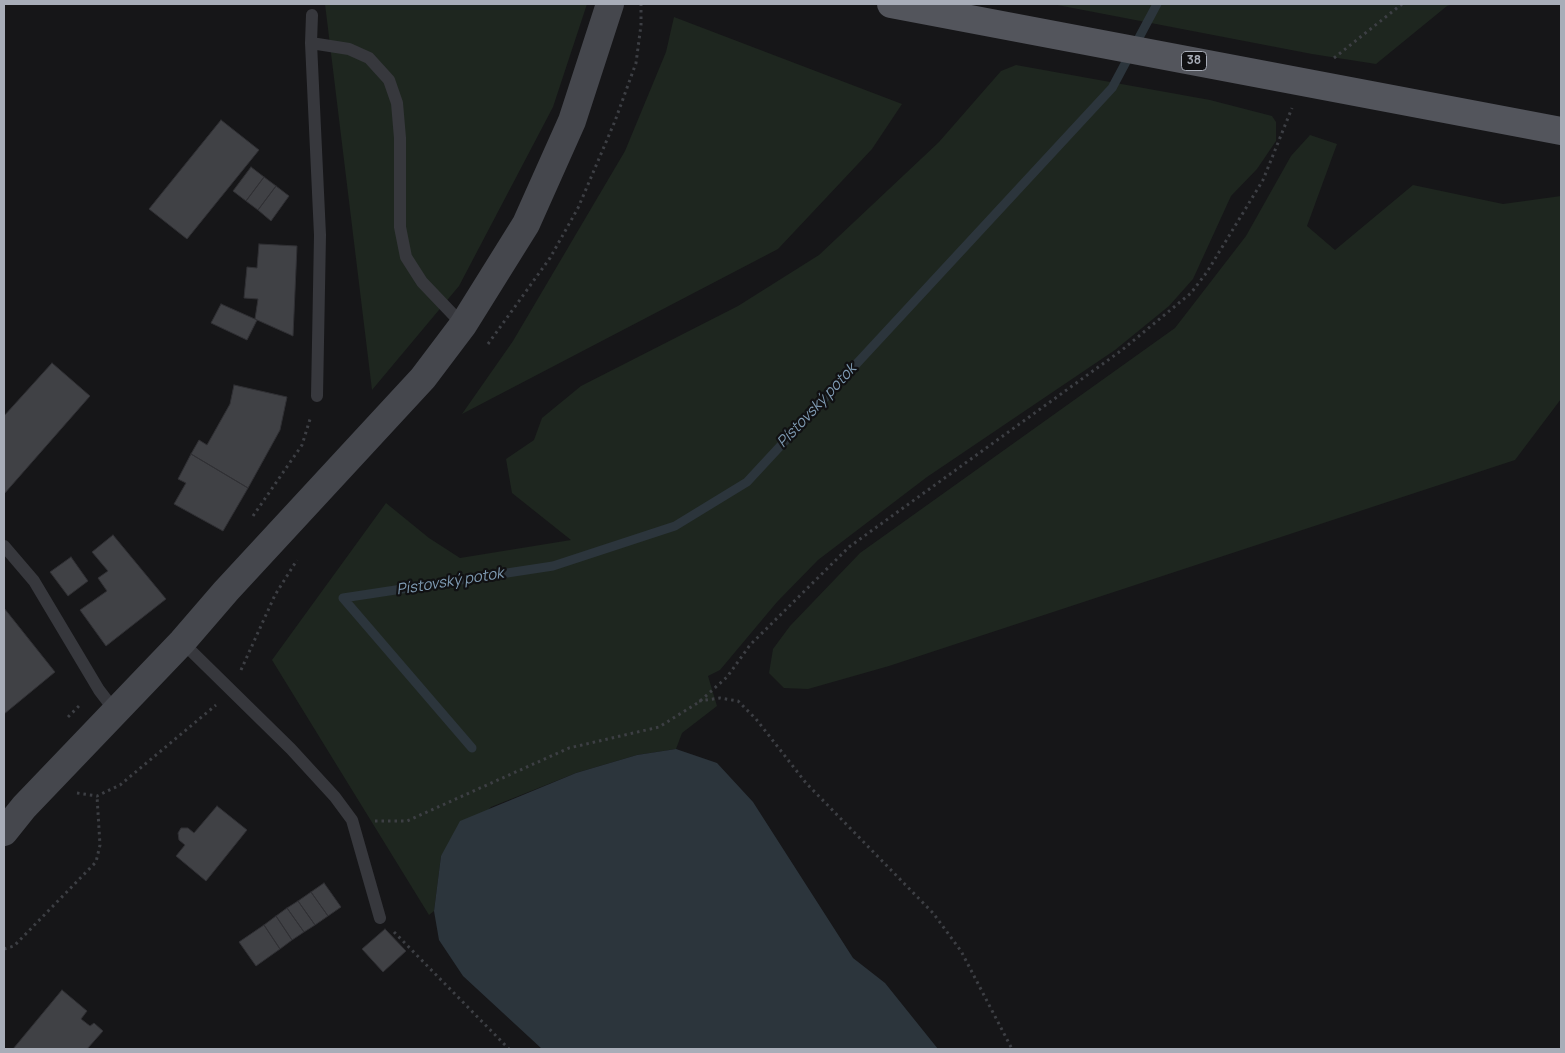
<!DOCTYPE html>
<html>
<head>
<meta charset="utf-8">
<style>
  body { margin:0 }
  #map { position:relative; width:1565px; height:1053px; overflow:hidden; background:#161618; font-family:Manrope,sans-serif }
  canvas { display:block }
  .frame { position:absolute; inset:0; border:5px solid #a8adb8; pointer-events:none }
</style>
</head>
<body>
<div id="map">
<canvas width="1565" height="1053"></canvas>
<div class="frame"></div>
</div>
<script>
const ctx = document.querySelector('canvas').getContext('2d');
ctx.lineJoin = 'round';
function fillPath(path, color) { ctx.fillStyle = color; ctx.fill(path, 'evenodd'); }
const poly = rows => new Path2D(rows.map(r => 'M' + r).join(''));
function stroke(path, color, width, dash) { ctx.strokeStyle = color; ctx.lineWidth = width; ctx.lineCap = dash ? 'butt' : 'round'; ctx.setLineDash(dash || []); ctx.stroke(path); }
function drawText(font, color, halo, rows, align = 'center') {
  ctx.font = font + ' Manrope,sans-serif'; ctx.lineWidth = 4.5; ctx.setLineDash([]); ctx.textBaseline = 'middle'; ctx.strokeStyle = halo; ctx.fillStyle = color; for (const [text, x, y, turn = 0] of rows) {
    ctx.save(); ctx.translate(x, y); ctx.rotate((+turn || 0) * Math.PI / 180); ctx.textAlign = isNaN(turn) ? turn : align; if (halo) ctx.strokeText(text, 0, 0); ctx.fillText(text, 0, 0); ctx.restore();
  }
}
const green = poly([
  [325,4,587,4,553,107,459,286,372,390],
  [1052,4,1454,4,1447,6,1376,64,1312,54],
  [674,17,902,104,872,149,778,249,462,414,513,341,625,151,666,52],
  [1016,65,1210,100,1272,116,1276,122,1276,141,1257,169,1231,196,1193,279,1169,306,1115,350,927,477,818,560,777,602,720,670,708,676,717,706,682,733,676,749,637,755,576,773,491,807,441,856,434,911,429,915,272,660,386,503,429,538,460,558,571,540,512,493,506,459,534,440,542,418,581,386,738,306,819,255,939,142,1001,71],
  [1310,135,1337,144,1307,226,1335,250,1413,185,1503,204,1561,196,1561,399,1515,460,889,666,808,689,784,688,769,673,773,649,790,626,860,553,1175,328,1246,236,1291,156]
]);
const water = poly([
  [676,749,717,763,753,802,853,958,885,983,938,1049,542,1049,463,976,439,940,434,911,441,856,460,821,576,773,637,755]
]);
const stream = poly([
  [343,598,553,566,675,526,747,482,1112,88,1157,4],
  [343,598,472,748]
]);
const building = poly([
  [221,120,259,150,187,239,149,209,221,120],
  [251,167,264,177,246,201,233,191,251,167],
  [264,177,276,186,258,210,246,201,264,177],
  [276,186,289,196,271,221,258,210,276,186],
  [259,244,297,246,293,336,255,319,258,299,244,298,247,267,257,268,259,244],
  [221,304,257,320,247,340,211,323,221,304],
  [52,363,90,396,4,494,4,416,52,363],
  [234,385,287,397,280,430,248,488,191,454,199,440,207,445,230,404,234,385],
  [191,454,248,488,223,531,174,504,186,483,178,479,191,454],
  [113,535,166,599,106,646,80,610,107,591,98,578,108,571,92,552,113,535],
  [71,557,88,581,68,596,50,572,71,557],
  [4,608,55,672,4,714,4,608],
  [217,806,247,830,206,881,176,856,185,845,179,840,178,833,181,828,188,828,194,833,217,806],
  [324,883,341,907,328,916,311,892,324,883],
  [311,892,328,916,315,925,298,901,311,892],
  [298,901,315,925,304,932,287,908,298,901],
  [287,908,304,932,292,940,276,916,287,908],
  [276,916,292,940,280,949,264,925,276,916],
  [264,925,280,949,256,966,239,942,264,925],
  [385,929,406,951,383,972,362,949,385,929],
  [62,990,87,1011,81,1019,90,1026,94,1023,103,1031,87,1049,13,1049,62,990]
]);
const path = poly([
  [1334,58,1402,4],
  [488,344,550,258,578,208,615,121,636,63,641,25,641,4],
  [253,516,302,445,311,416],
  [241,670,275,595,297,560],
  [699,701,720,698,738,701,756,719,806,783,933,913,961,951,1012,1049],
  [68,717,79,706],
  [77,793,97,796,120,785,216,705],
  [375,821,407,821,569,748,659,727,699,702,727,677,750,645,849,547,1122,350,1191,293,1207,272,1263,180,1292,108],
  [394,932,509,1049],
  [4,949,14,946,96,862,100,845,97,796]
]);
const lane = poly([
  [312,15,311,43,320,235,317,396],
  [311,43,349,49,369,58,389,80,397,103,400,138,400,227,406,257,422,282,463,325],
  [4,546,34,581,99,690,115,711],
  [182,642,291,749,335,797,352,820,380,918]
]);
const secondary = poly([
  [4,832,24,807,182,642,226,591,423,378,463,325,526,224,572,121,610,4]
]);
const primary = poly([
  [891,4,1561,131]
]);
const shields = [
  [1194,61,25]
];
const shieldNames = [
  ["38",1194,61]
];
const waterNames = [
  ["Pístovský potok",817,406,-47],
  ["Pístovský potok",450,582,-9]
];
fillPath(green, '#1e261f');
fillPath(water, '#2c353c');
stroke(stream, '#2c353c', 9);
fillPath(building, '#404145');
stroke(building, '#303034', 1);
stroke(path, '#3d3f44', 3, [2.5, 4]);
stroke(lane, '#37383d', 12);
stroke(secondary, '#45474d', 28);
stroke(primary, '#53555c', 28);
for (const [x, y, w] of shields) { const box = new Path2D(); box.roundRect(x - w / 2, y - 9.5, w, 19, 4); ctx.fillStyle = '#111113'; ctx.fill(box); stroke(box, '#a8adb8', 1); }
drawText('bold 12px', '#a8adb8', null, shieldNames);
drawText('italic 15px', '#7f9bb3', '#111113', waterNames);
</script>
</body>
</html>
